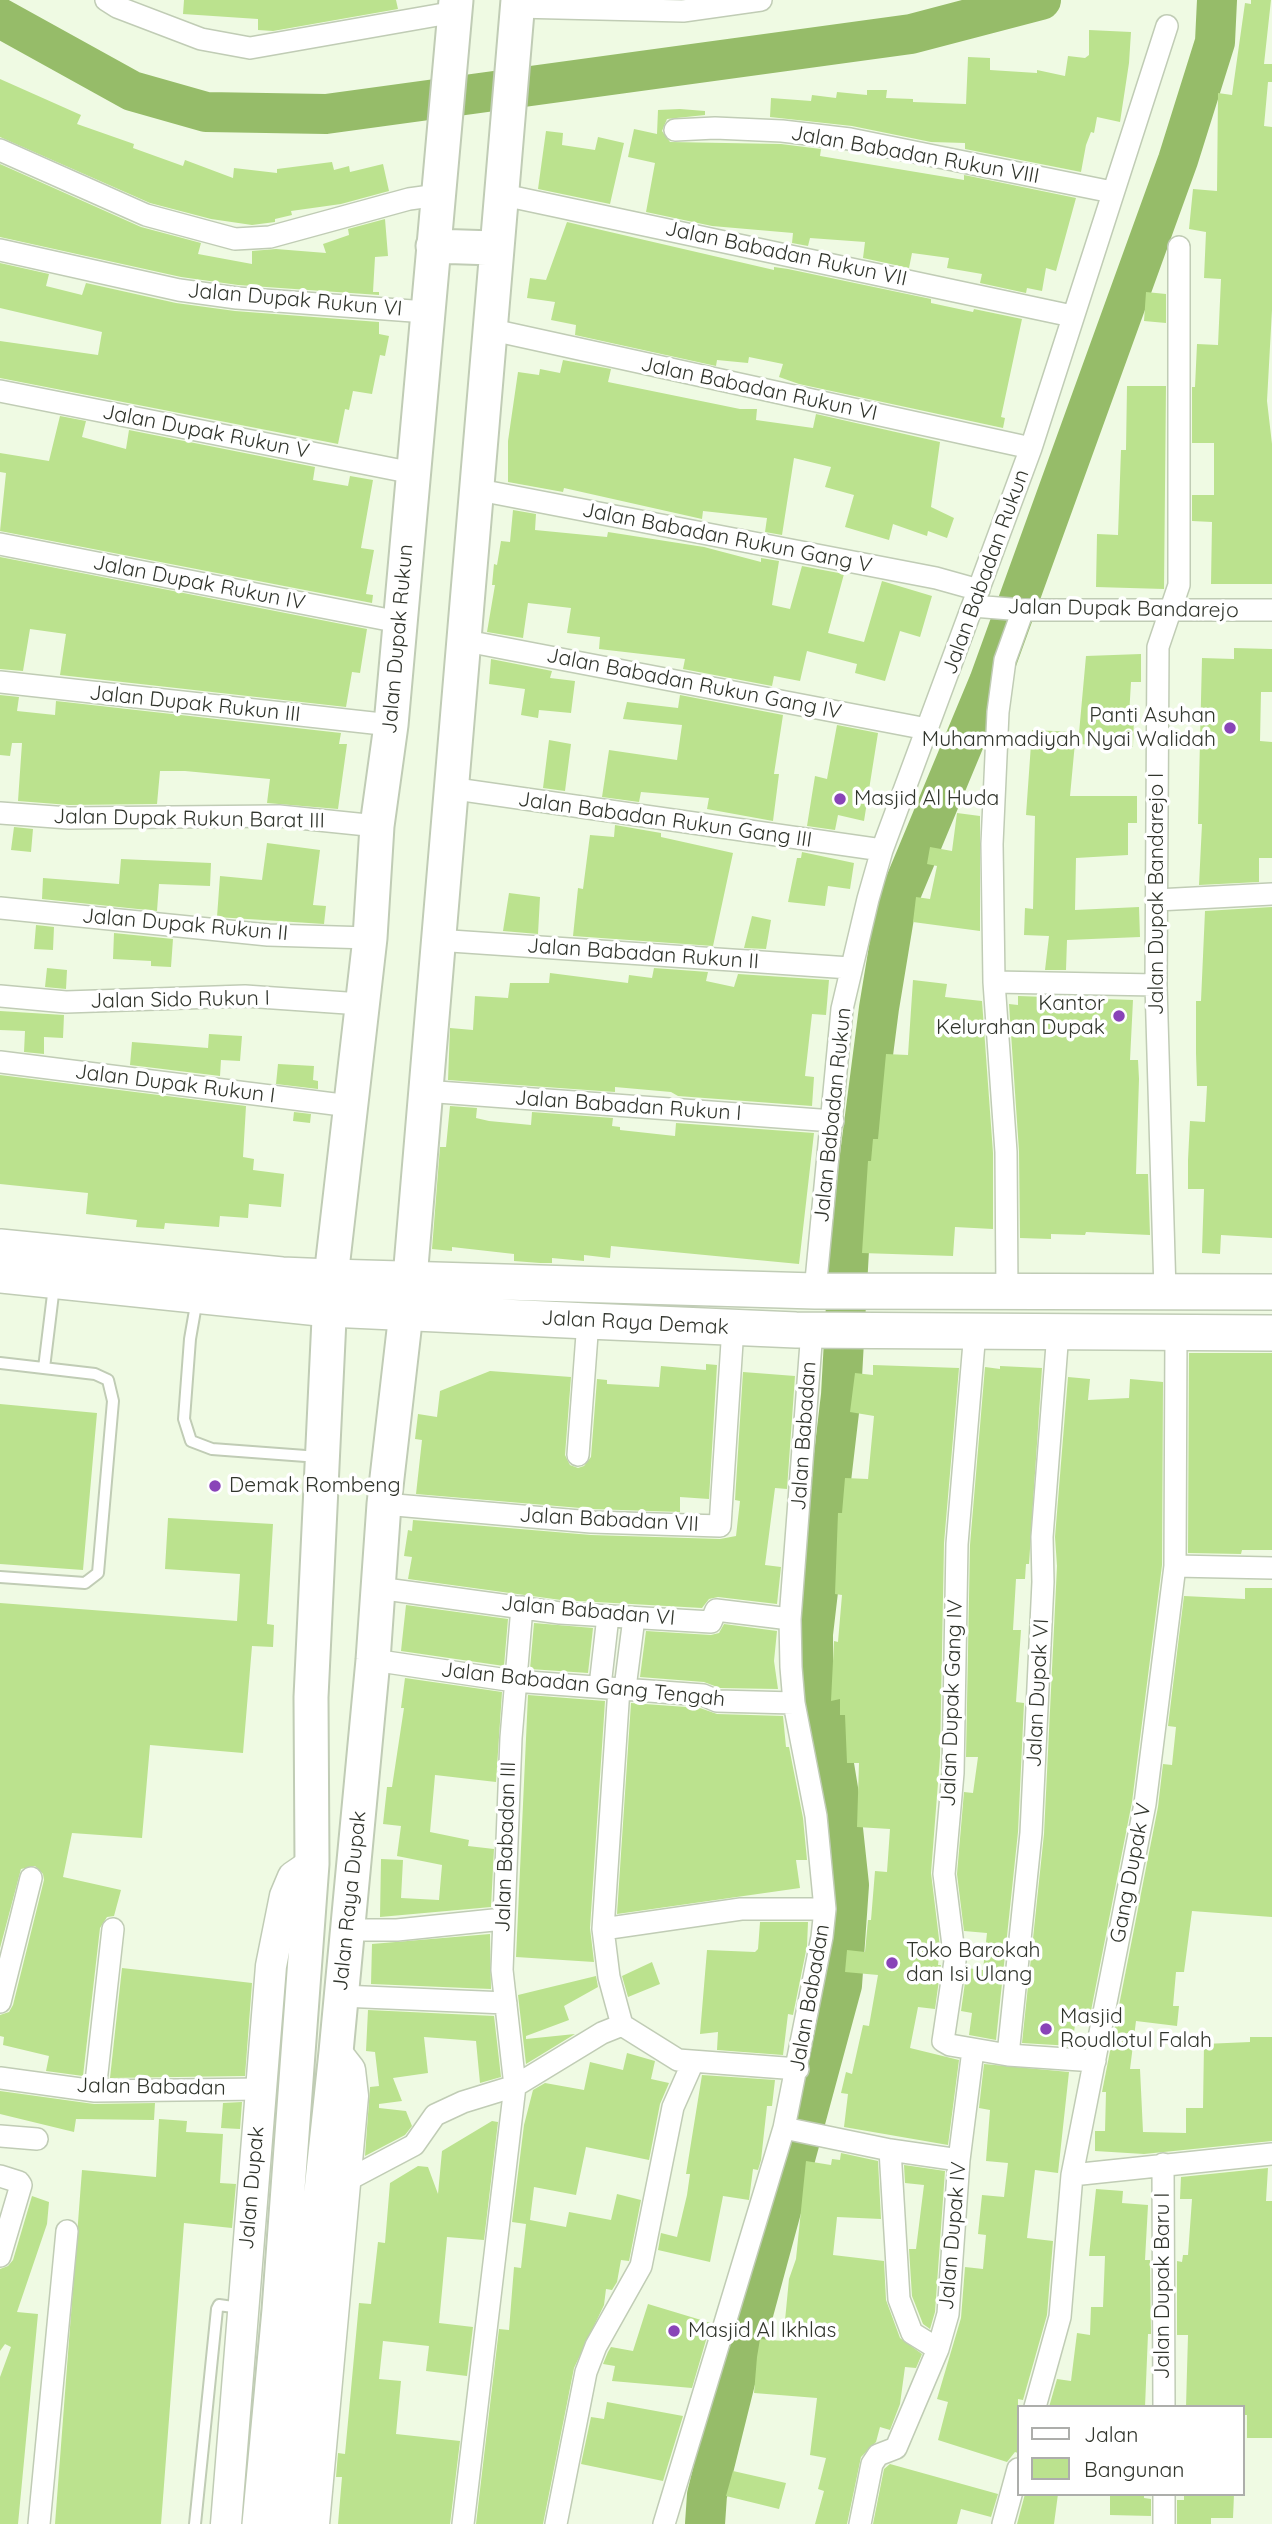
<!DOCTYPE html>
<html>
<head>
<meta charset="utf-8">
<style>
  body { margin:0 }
  #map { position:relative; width:1272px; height:2524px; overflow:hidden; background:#effae3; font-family:Quicksand,sans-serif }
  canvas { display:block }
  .legend { position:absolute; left:1017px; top:2405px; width:228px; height:91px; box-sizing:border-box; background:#fff; border:2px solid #adaeab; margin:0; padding:9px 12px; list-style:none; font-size:21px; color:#31352c }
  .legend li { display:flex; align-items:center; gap:14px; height:35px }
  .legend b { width:35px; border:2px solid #adaeab }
</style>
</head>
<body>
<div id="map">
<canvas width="1272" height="2524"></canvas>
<ul class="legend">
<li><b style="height:9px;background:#fff"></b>Jalan</li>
<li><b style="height:19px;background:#bbe28e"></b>Bangunan</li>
</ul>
</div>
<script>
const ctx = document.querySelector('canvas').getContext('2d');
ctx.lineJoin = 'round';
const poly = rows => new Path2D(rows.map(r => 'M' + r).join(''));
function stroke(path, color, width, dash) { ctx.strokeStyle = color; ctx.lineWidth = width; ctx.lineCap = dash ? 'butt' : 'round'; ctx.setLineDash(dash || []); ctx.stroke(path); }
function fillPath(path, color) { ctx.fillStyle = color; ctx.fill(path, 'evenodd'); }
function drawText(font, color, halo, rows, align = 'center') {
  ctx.font = font + ' Quicksand,sans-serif'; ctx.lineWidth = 7; ctx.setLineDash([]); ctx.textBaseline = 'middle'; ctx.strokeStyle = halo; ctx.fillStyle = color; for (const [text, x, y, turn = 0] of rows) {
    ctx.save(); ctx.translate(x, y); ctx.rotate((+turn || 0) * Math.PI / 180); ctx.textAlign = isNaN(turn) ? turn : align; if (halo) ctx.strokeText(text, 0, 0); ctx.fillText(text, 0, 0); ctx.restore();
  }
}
const river = poly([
  [0,18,132,91,206,112,326,114,911,34,1041,0],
  [705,2524,707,2495,739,2366,842,1985,849,1885,840,1801,823,1698,813,1675,813,1634,841,1395,850,1232,879,1008,896,905,989,682,1178,160,1215,42,1217,0]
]);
const building = poly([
  [184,0,396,0,398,9,273,31,258,30,258,19,183,14],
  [1251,0,1271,0,1264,64,1272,64,1272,82,1268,82,1264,126,1272,127,1272,310,1267,401,1272,444,1272,584,1211,584,1212,522,1192,521,1192,495,1214,495,1214,443,1192,443,1192,387,1195,387,1197,344,1218,345,1221,279,1204,278,1206,232,1189,229,1193,189,1217,191,1218,93,1232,95,1245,3,1251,4],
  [1089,30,1131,32,1129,63,1120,122,1097,117,1094,133,1091,132,1086,145,1081,172,965,149,965,143,931,142,852,126,770,117,771,98,811,101,812,95,836,98,837,92,867,95,867,90,887,90,886,98,913,99,913,102,966,104,968,57,990,58,990,70,1037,73,1037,70,1065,76,1068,56,1085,58,1089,55],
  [0,79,81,115,77,124,134,144,133,148,183,166,185,160,233,178,234,168,277,173,277,169,332,162,334,170,349,166,350,172,383,164,389,191,341,204,291,211,292,215,275,219,275,222,252,225,211,219,150,203,0,137],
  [680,109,705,111,705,115,667,119,662,131,670,142,781,144,821,149,820,156,964,180,964,175,1076,198,1056,271,1046,268,1042,291,1027,288,1026,293,980,283,982,274,947,268,949,258,912,253,909,268,863,258,865,242,810,238,808,246,792,243,793,233,712,226,646,212,655,163,628,157,634,129,657,134,658,110],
  [546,131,563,133,562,145,595,150,598,137,624,143,610,204,538,189],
  [0,164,141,227,201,243,198,254,252,264,252,251,276,249,326,253,323,244,349,235,348,229,385,219,388,256,375,257,373,292,379,292,379,295,238,285,181,277,0,237],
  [567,222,774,270,774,267,788,269,931,299,931,303,973,312,974,309,1022,319,1001,417,1005,418,1003,428,799,384,779,377,783,364,749,357,748,363,717,360,716,366,575,335,576,325,551,320,555,302,527,298,530,278,546,280],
  [0,263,49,274,46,286,82,295,86,283,176,303,235,311,379,322,379,334,389,336,385,356,380,355,372,394,353,391,349,410,345,409,338,444,0,378,0,341,98,355,102,332,0,308],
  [1146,292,1166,294,1166,323,1144,321],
  [563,360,611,369,608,382,740,409,757,409,756,420,813,428,816,414,940,442,931,507,954,518,947,538,928,531,927,536,893,524,889,540,845,527,854,495,825,487,831,467,794,458,782,535,765,532,767,518,703,511,702,519,564,488,563,492,508,482,508,441,518,372,539,375,540,369,560,373],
  [1127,386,1166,386,1164,589,1096,587,1097,534,1118,535,1121,450,1126,450],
  [60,416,86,421,82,437,126,449,129,430,315,467,313,480,348,486,350,476,373,480,361,548,374,550,366,594,373,595,372,603,0,531,6,473,0,472,0,453,49,461],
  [513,510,536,514,535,530,607,537,608,532,704,547,761,562,761,558,779,561,772,605,790,609,802,566,844,574,828,633,864,642,882,581,932,596,920,637,900,631,885,681,855,673,857,664,807,651,800,681,774,676,772,686,683,669,685,659,599,649,600,637,567,633,571,608,528,603,523,638,487,632,495,585,492,585,494,564,497,565,501,541,510,542],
  [0,557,367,629,360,673,352,672,346,707,60,675,66,634,30,629,23,671,0,669],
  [1234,648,1272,649,1272,692,1261,692,1260,741,1272,742,1272,858,1259,858,1259,882,1199,885,1202,824,1198,824,1202,658,1234,659],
  [1141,654,1141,682,1131,682,1129,716,1134,717,1133,747,1078,744,1086,656],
  [491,659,552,671,550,678,575,681,571,713,539,710,538,718,521,715,525,689,489,684],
  [0,695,19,697,17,711,55,715,56,701,341,733,339,744,347,744,338,809,267,803,270,779,185,771,160,771,157,804,69,805,18,801,22,743,12,743,10,756,0,755],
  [680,695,783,715,774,774,779,774,773,821,707,809,709,798,641,792,639,802,602,797,609,750,677,760,682,725,623,719,627,702,678,708],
  [837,725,878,733,864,821,838,815,835,830,807,826,815,776,827,779],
  [1032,730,1076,732,1070,796,1137,796,1137,823,1128,823,1128,855,1076,858,1075,910,1139,907,1140,937,1067,940,1066,970,1045,970,1049,936,1024,935,1025,908,1033,909,1035,816,1026,815],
  [549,740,571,744,565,791,543,788],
  [957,813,980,816,980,931,913,922,916,897,930,899,937,866,927,864,930,847,952,851],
  [615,825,661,833,661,837,733,853,713,946,573,936,578,888,583,889,590,835,614,837],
  [14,827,33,829,31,852,11,850],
  [267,843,320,850,313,905,326,906,324,924,217,917,220,876,262,880],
  [802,852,854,863,850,889,828,886,825,906,788,902,797,858,801,858],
  [121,859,211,863,210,886,159,884,157,911,42,899,43,878,119,884],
  [509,893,540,897,538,934,503,931],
  [1272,907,1272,1238,1221,1235,1220,1254,1202,1253,1204,1189,1188,1189,1188,1160,1190,1121,1205,1122,1207,1086,1197,1086,1196,1053,1196,1001,1201,1001,1205,911],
  [752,916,771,920,766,949,744,948],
  [36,925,54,927,53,950,34,949],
  [114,933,173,939,171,967,151,966,151,961,113,959],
  [47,968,67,970,66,989,45,987],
  [654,968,708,972,706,981,734,987,738,974,829,980,826,1015,812,1014,805,1076,814,1077,812,1106,678,1096,671,1092,615,1087,615,1092,448,1080,450,1028,473,1030,475,996,508,998,510,983,549,983,550,973,628,983,629,975,652,978],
  [913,980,947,984,945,997,982,1001,993,1153,993,1229,955,1227,953,1256,862,1253,868,1161,871,1161,873,1139,878,1139,886,1054,908,1055],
  [1018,996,1133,1000,1130,1060,1138,1060,1139,1079,1136,1174,1148,1174,1150,1235,1086,1232,1085,1235,1051,1234,1051,1239,1020,1238,1019,1151,1009,1004,1018,1005],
  [0,1011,64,1015,63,1038,44,1037,44,1054,24,1052,25,1031,0,1030],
  [209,1034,242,1036,240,1061,221,1060,220,1076,130,1065,132,1042,208,1048],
  [278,1064,314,1066,313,1080,318,1081,318,1089,276,1084],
  [0,1075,246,1106,243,1157,254,1159,253,1170,284,1174,281,1207,249,1204,248,1218,220,1216,219,1227,165,1223,164,1229,136,1227,137,1220,86,1214,88,1193,0,1184],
  [450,1106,477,1108,476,1118,489,1121,531,1125,532,1112,613,1118,612,1126,620,1127,620,1130,675,1136,676,1123,814,1133,799,1264,611,1246,610,1258,584,1255,584,1261,552,1258,552,1263,540,1263,514,1261,514,1254,452,1247,452,1251,432,1249,440,1147,446,1147],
  [294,1112,311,1114,310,1123,293,1121],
  [1189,1353,1272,1353,1272,1550,1242,1550,1241,1554,1188,1553],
  [706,1364,717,1365,709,1499,680,1497,680,1512,592,1509,416,1494,422,1440,415,1439,418,1414,437,1417,440,1391,490,1371,571,1377,565,1455,570,1465,578,1468,584,1466,591,1457,597,1379,607,1380,607,1384,659,1387,661,1366,706,1370],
  [873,1365,959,1368,944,1543,940,1757,931,1873,940,1947,938,1965,941,1965,935,2009,918,2007,910,2048,959,2060,948,2145,844,2127,848,2094,841,2093,846,2072,852,2074,863,2025,869,2026,878,1975,845,1972,847,1950,865,1952,868,1920,871,1920,875,1871,887,1872,890,1829,857,1827,859,1763,847,1763,845,1715,840,1715,840,1699,831,1701,834,1641,838,1642,842,1595,835,1594,838,1513,842,1513,845,1478,868,1479,874,1416,850,1412,855,1373,873,1375],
  [1000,1366,1042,1368,1029,1564,1026,1564,1025,1579,1016,1579,1013,1630,1021,1630,1016,1702,1024,1703,1018,1832,996,2040,969,2035,972,2013,961,2011,967,1968,983,1970,987,1933,964,1931,957,1874,964,1792,973,1793,978,1757,966,1757,970,1545,985,1367,1000,1369],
  [743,1372,795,1376,787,1489,775,1488,765,1565,781,1567,777,1604,718,1597,709,1599,702,1608,561,1600,408,1579,412,1557,404,1556,408,1530,412,1531,413,1520,591,1535,720,1539,736,1536,740,1501,735,1500],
  [1068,1377,1090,1379,1088,1400,1129,1398,1130,1379,1163,1382,1162,1565,1132,1802,1088,2026,1075,2025,1072,2046,1022,2043,1044,1834,1057,1566,1055,1537],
  [0,1404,97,1413,83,1570,0,1564],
  [168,1518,273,1524,267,1624,274,1625,273,1647,252,1646,243,1753,150,1745,142,1838,72,1833,63,1877,121,1890,114,1916,107,1917,100,1928,83,2076,46,2071,49,2056,3,2045,4,2037,0,2036,0,2015,9,2012,13,2005,44,1880,43,1874,35,1866,21,1869,0,1948,0,1603,237,1621,240,1574,165,1569],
  [1245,1588,1272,1588,1272,1917,1192,1911,1184,1972,1176,1972,1173,2006,1179,2006,1177,2026,1136,2021,1130,2069,1140,2069,1143,2132,1186,2133,1186,2108,1203,2108,1204,2044,1250,2042,1250,2037,1272,2037,1272,2141,1144,2154,1095,2151,1095,2131,1105,2131,1106,2092,1102,2092,1158,1807,1163,1764,1172,1765,1176,1727,1168,1726,1184,1596,1245,1599],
  [406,1605,508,1619,504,1666,401,1651],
  [534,1623,593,1628,588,1673,530,1669],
  [724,1624,777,1631,774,1661,778,1689,720,1688,704,1682,640,1677,646,1631,711,1635,719,1633],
  [405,1678,502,1692,496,1782,435,1775,430,1832,469,1840,468,1846,494,1849,491,1907,380,1917,381,1859,403,1860,401,1898,439,1900,442,1865,397,1856,401,1826,383,1824,387,1787,392,1787,404,1708,401,1708],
  [528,1695,605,1701,590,1928,594,1962,516,1957],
  [631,1703,700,1708,717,1714,783,1716,786,1747,789,1747,803,1818,807,1860,796,1860,800,1888,617,1914],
  [760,1922,808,1922,807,1946,793,2015,788,2014,783,2055,717,2050,718,2032,700,2034,707,1950,755,1952,758,1949],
  [490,1934,491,1989,371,1984,372,1944],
  [652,1962,660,1984,628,1997,622,1976],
  [122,1968,252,1983,245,2076,110,2078],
  [596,1976,598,1987,564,2006,569,2020,526,2036,526,2039,575,2034,526,2064,518,1995],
  [368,2010,494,2016,501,2077,480,2083,476,2041,424,2037,428,2073,393,2078,402,2101,379,2104,379,2108,406,2111,412,2126,405,2135,365,2156,370,2087,379,2086,375,2052,366,2051],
  [627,2053,655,2061,651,2079,669,2083,660,2104,649,2160,586,2147,576,2195,534,2187,530,2220,566,2227,569,2212,611,2220,617,2194,641,2200,629,2261,621,2260,617,2282,612,2290,606,2289,604,2305,574,2368,543,2524,476,2524,499,2329,509,2330,514,2267,521,2268,526,2224,512,2222,524,2125,533,2090,545,2083,584,2090,590,2062,623,2070],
  [984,2064,1069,2072,1058,2173,1035,2170,1027,2238,1053,2241,1047,2315,1023,2400,1018,2399,1018,2453,1015,2452,1007,2462,938,2440,948,2402,937,2399,961,2318,965,2267,983,2269,986,2235,978,2234,982,2195,1004,2197,1008,2163,986,2161,990,2110,979,2108],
  [702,2075,775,2080,772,2106,767,2106,761,2160,758,2170,753,2169,749,2200,723,2196,710,2262,658,2250,661,2233,677,2237,687,2195,690,2174,686,2174],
  [0,2091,94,2104,155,2103,154,2120,76,2119,74,2132,0,2114],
  [242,2102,240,2129,221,2128,223,2103],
  [159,2119,187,2121,186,2132,223,2134,220,2183,236,2184,232,2228,184,2223,161,2524,55,2524,82,2170,156,2177],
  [492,2121,498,2122,484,2240,447,2237,442,2291,439,2323,473,2327,467,2376,426,2371,429,2346,383,2341,379,2379,401,2381,396,2434,460,2441,450,2524,338,2524,342,2477,336,2477,338,2453,345,2454,359,2303,371,2304,378,2242,385,2243,390,2183,418,2166,428,2167,438,2194,442,2151],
  [841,2153,878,2161,881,2219,837,2217,833,2255,884,2261,886,2300,900,2338,922,2354,916,2368,905,2367,900,2404,890,2430,880,2427,876,2442,861,2457,847,2524,815,2524,824,2491,818,2489,826,2458,810,2455,817,2398,754,2393,757,2357,760,2339,783,2341,789,2279,796,2259,806,2161,831,2165,832,2159,840,2160],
  [904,2165,945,2171,935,2312,930,2329,923,2324,912,2296,909,2249,916,2249,924,2185,905,2183],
  [1268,2168,1266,2201,1272,2201,1272,2438,1247,2438,1247,2415,1242,2415,1242,2407,1186,2407,1188,2335,1177,2335,1177,2261,1182,2262,1183,2255,1188,2255,1192,2199,1180,2199,1181,2177],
  [1096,2189,1123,2191,1122,2203,1148,2205,1145,2260,1150,2260,1151,2334,1148,2334,1145,2407,1049,2407,1057,2379,1071,2381,1077,2333,1090,2335,1091,2307,1103,2307,1105,2256,1089,2256],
  [32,2196,49,2202,47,2224,17,2312,38,2314,18,2524,0,2524,0,2377,11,2347,5,2344,0,2351,0,2269,8,2266,13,2260],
  [648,2304,711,2323,692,2388,612,2381,615,2366,603,2364,608,2352,611,2347,633,2351],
  [607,2402,683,2416,663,2481,581,2464,591,2417,604,2419],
  [890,2464,998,2494,991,2517,961,2509,957,2524,873,2524,884,2469],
  [733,2471,786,2483,779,2509,726,2496],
  [1025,2494,1058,2494,1054,2524,1017,2524],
  [1117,2494,1144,2494,1144,2498,1151,2499,1151,2516,1110,2515,1110,2496],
  [1184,2494,1234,2494,1233,2518,1211,2518,1211,2524,1177,2524,1177,2500,1184,2500]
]);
const service = poly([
  [197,1299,190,1339,184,1419,191,1441,212,1449,319,1457],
  [0,1363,95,1374,108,1380,113,1401,98,1573,85,1583,0,1577],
  [44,1368,54,1286],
  [195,2524,217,2309,219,2305,240,2308]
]);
const minor = poly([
  [106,0,117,7,201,39,250,48,455,12],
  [517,7,683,11,761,0],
  [675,130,715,128,782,131,850,139,1112,192],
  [0,150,146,215,235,239,270,237,409,199,438,195],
  [499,194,1072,316],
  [0,250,179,290,237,298,426,312],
  [488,329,1031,448],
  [0,391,413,473],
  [474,489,936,578,979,590],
  [0,544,399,622],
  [973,606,1023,610,1272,610],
  [461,640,927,729],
  [0,682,391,725],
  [449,788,882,850],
  [0,813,69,818,279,816,377,826],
  [1157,900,1272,894],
  [0,908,268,935,370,938],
  [436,940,850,968],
  [994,982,1156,985],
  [0,996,66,1002,245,996,361,1004],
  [0,1062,350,1106],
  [424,1091,833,1121],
  [815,1291,842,1009,868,899,882,850,1031,448,1167,26],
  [1165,1292,1156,985,1158,647,1179,585,1179,247],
  [1007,1293,1006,1152,994,982,992,844,998,712,1005,660,1023,610],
  [975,1331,957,1544,953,1773,944,1874,955,1961,943,2041,950,2045,1008,2055,1095,2061],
  [578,1455,588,1321],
  [384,1504,591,1522,720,1526,733,1327],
  [1175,1566,1272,1568],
  [378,1588,560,1613,711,1622,716,1610,790,1619],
  [373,1660,514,1681,703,1695,717,1701,794,1703],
  [600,1686,608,1616],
  [625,1688,634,1618],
  [603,1929,619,1688],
  [347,1930,397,1930,503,1919],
  [341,1996,506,2003],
  [0,2002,31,1878],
  [622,2025,609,1977,603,1929,741,1909,825,1909],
  [1008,2055,1031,1833,1043,1582,1042,1537,1058,1332],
  [0,2078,95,2091,261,2089],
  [95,2091,113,1929],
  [784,2128,890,2150,959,2160],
  [0,2136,37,2139],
  [890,2150,899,2299,912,2333,938,2349],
  [1163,2164,1164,2407],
  [1072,2175,1272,2154],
  [0,2176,19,2182,21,2185,0,2256],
  [344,2182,414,2145,435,2115,463,2102,515,2086,602,2033,622,2025,678,2060,798,2069],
  [1035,2407,1060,2317,1072,2175,1145,1804,1175,1566,1176,1332],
  [1164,2494,1164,2524],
  [39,2524,67,2231],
  [463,2524,515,2086,502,1970,511,1738,522,1607],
  [556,2524,586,2372,596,2346,641,2266,673,2107,693,2062],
  [664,2524,784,2128,822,1937,825,1909,816,1816,794,1703,791,1667,790,1619,812,1330],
  [860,2524,872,2464,878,2455,896,2448,938,2349,948,2314,959,2160,973,2050],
  [1003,2524,1018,2469]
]);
const secondary = poly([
  [226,2524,271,1966,285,1896,293,1877,312,1864],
  [314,2524,353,2096,350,2070,336,2052]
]);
const primary = poly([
  [433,246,494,248],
  [259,2524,279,2310,312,1864,311,1697,331,1277,370,938,377,826,391,725,456,0],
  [285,2524,336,2052,373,1660,384,1504,410,1278,518,0]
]);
const trunk = poly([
  [0,1247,282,1275,331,1277,815,1291,1272,1292],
  [0,1275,329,1309,588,1321,796,1330,1272,1333]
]);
const markers = [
  [1230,728,7,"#8944b8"],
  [840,799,7,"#8944b8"],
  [1119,1016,7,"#8944b8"],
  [215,1486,7,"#8944b8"],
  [892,1963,7,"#8944b8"],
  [1046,2029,7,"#8944b8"],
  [674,2331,7,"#8944b8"]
];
const streetNames = [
  ["Jalan Babadan Rukun VIII",915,155,10],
  ["Jalan Babadan Rukun VII",786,254,12],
  ["Jalan Dupak Rukun VI",295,300,5],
  ["Jalan Babadan Rukun VI",759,389,12],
  ["Jalan Dupak Rukun V",206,432,11],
  ["Jalan Babadan Rukun Gang V",727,538,11],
  ["Jalan Babadan Rukun",986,572,-70],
  ["Jalan Dupak Rukun IV",199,583,11],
  ["Jalan Dupak Bandarejo",1123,609,1],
  ["Jalan Dupak Rukun",398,639,-85],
  ["Jalan Babadan Rukun Gang IV",694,684,11],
  ["Jalan Dupak Rukun III",195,704,6],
  ["Jalan Dupak Rukun Barat III",189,819,1],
  ["Jalan Babadan Rukun Gang III",665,820,8],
  ["Jalan Dupak Bandarejo I",1157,894,-90],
  ["Jalan Dupak Rukun II",185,925,5],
  ["Jalan Babadan Rukun II",643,954,4],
  ["Jalan Sido Rukun I",180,1000,-1],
  ["Jalan Dupak Rukun I",175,1084,7],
  ["Jalan Babadan Rukun I",628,1106,4],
  ["Jalan Babadan Rukun",833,1115,-84],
  ["Jalan Raya Demak",635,1323,3],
  ["Jalan Babadan",804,1436,-86],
  ["Jalan Babadan VII",609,1520,3],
  ["Jalan Babadan VI",588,1611,5],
  ["Jalan Babadan Gang Tengah",583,1685,6],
  ["Jalan Dupak VI",1038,1693,-87],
  ["Jalan Dupak Gang IV",952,1703,-88],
  ["Jalan Babadan III",506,1847,-88],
  ["Gang Dupak V",1131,1873,-79],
  ["Jalan Raya Dupak",350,1901,-84],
  ["Jalan Babadan",810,1998,-80],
  ["Jalan Babadan",151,2087,1],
  ["Jalan Dupak",252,2188,-85],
  ["Jalan Dupak IV",953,2236,-85],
  ["Jalan Dupak Baru I",1163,2286,-90]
];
const poiNames = [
  ["Panti Asuhan",1216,716,"right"],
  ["Muhammadiyah Nyai Walidah",1216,740,"right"],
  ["Masjid Al Huda",854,799],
  ["Kantor",1105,1004,"right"],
  ["Kelurahan Dupak",1105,1028,"right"],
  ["Demak Rombeng",229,1486],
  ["Toko Barokah",906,1951],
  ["dan Isi Ulang",906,1975],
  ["Masjid",1060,2017],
  ["Roudlotul Falah",1060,2041],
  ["Masjid Al Ikhlas",688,2331]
];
stroke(river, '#96bc69', 40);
fillPath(building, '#bbe28e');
stroke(service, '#c0ccb5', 14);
stroke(minor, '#c0ccb5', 24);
stroke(secondary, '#c0ccb5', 33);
stroke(primary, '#c0ccb5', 37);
stroke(trunk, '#c0ccb5', 38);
stroke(service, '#fff', 10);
stroke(minor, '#fff', 21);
stroke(secondary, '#fff', 30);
stroke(primary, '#fff', 33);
stroke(trunk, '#fff', 35);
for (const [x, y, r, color] of markers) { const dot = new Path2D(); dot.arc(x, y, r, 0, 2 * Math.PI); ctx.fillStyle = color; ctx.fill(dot); stroke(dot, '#fff', 2.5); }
drawText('21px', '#31352c', '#fff', streetNames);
drawText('21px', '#31352c', '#fff', poiNames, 'left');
</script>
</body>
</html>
